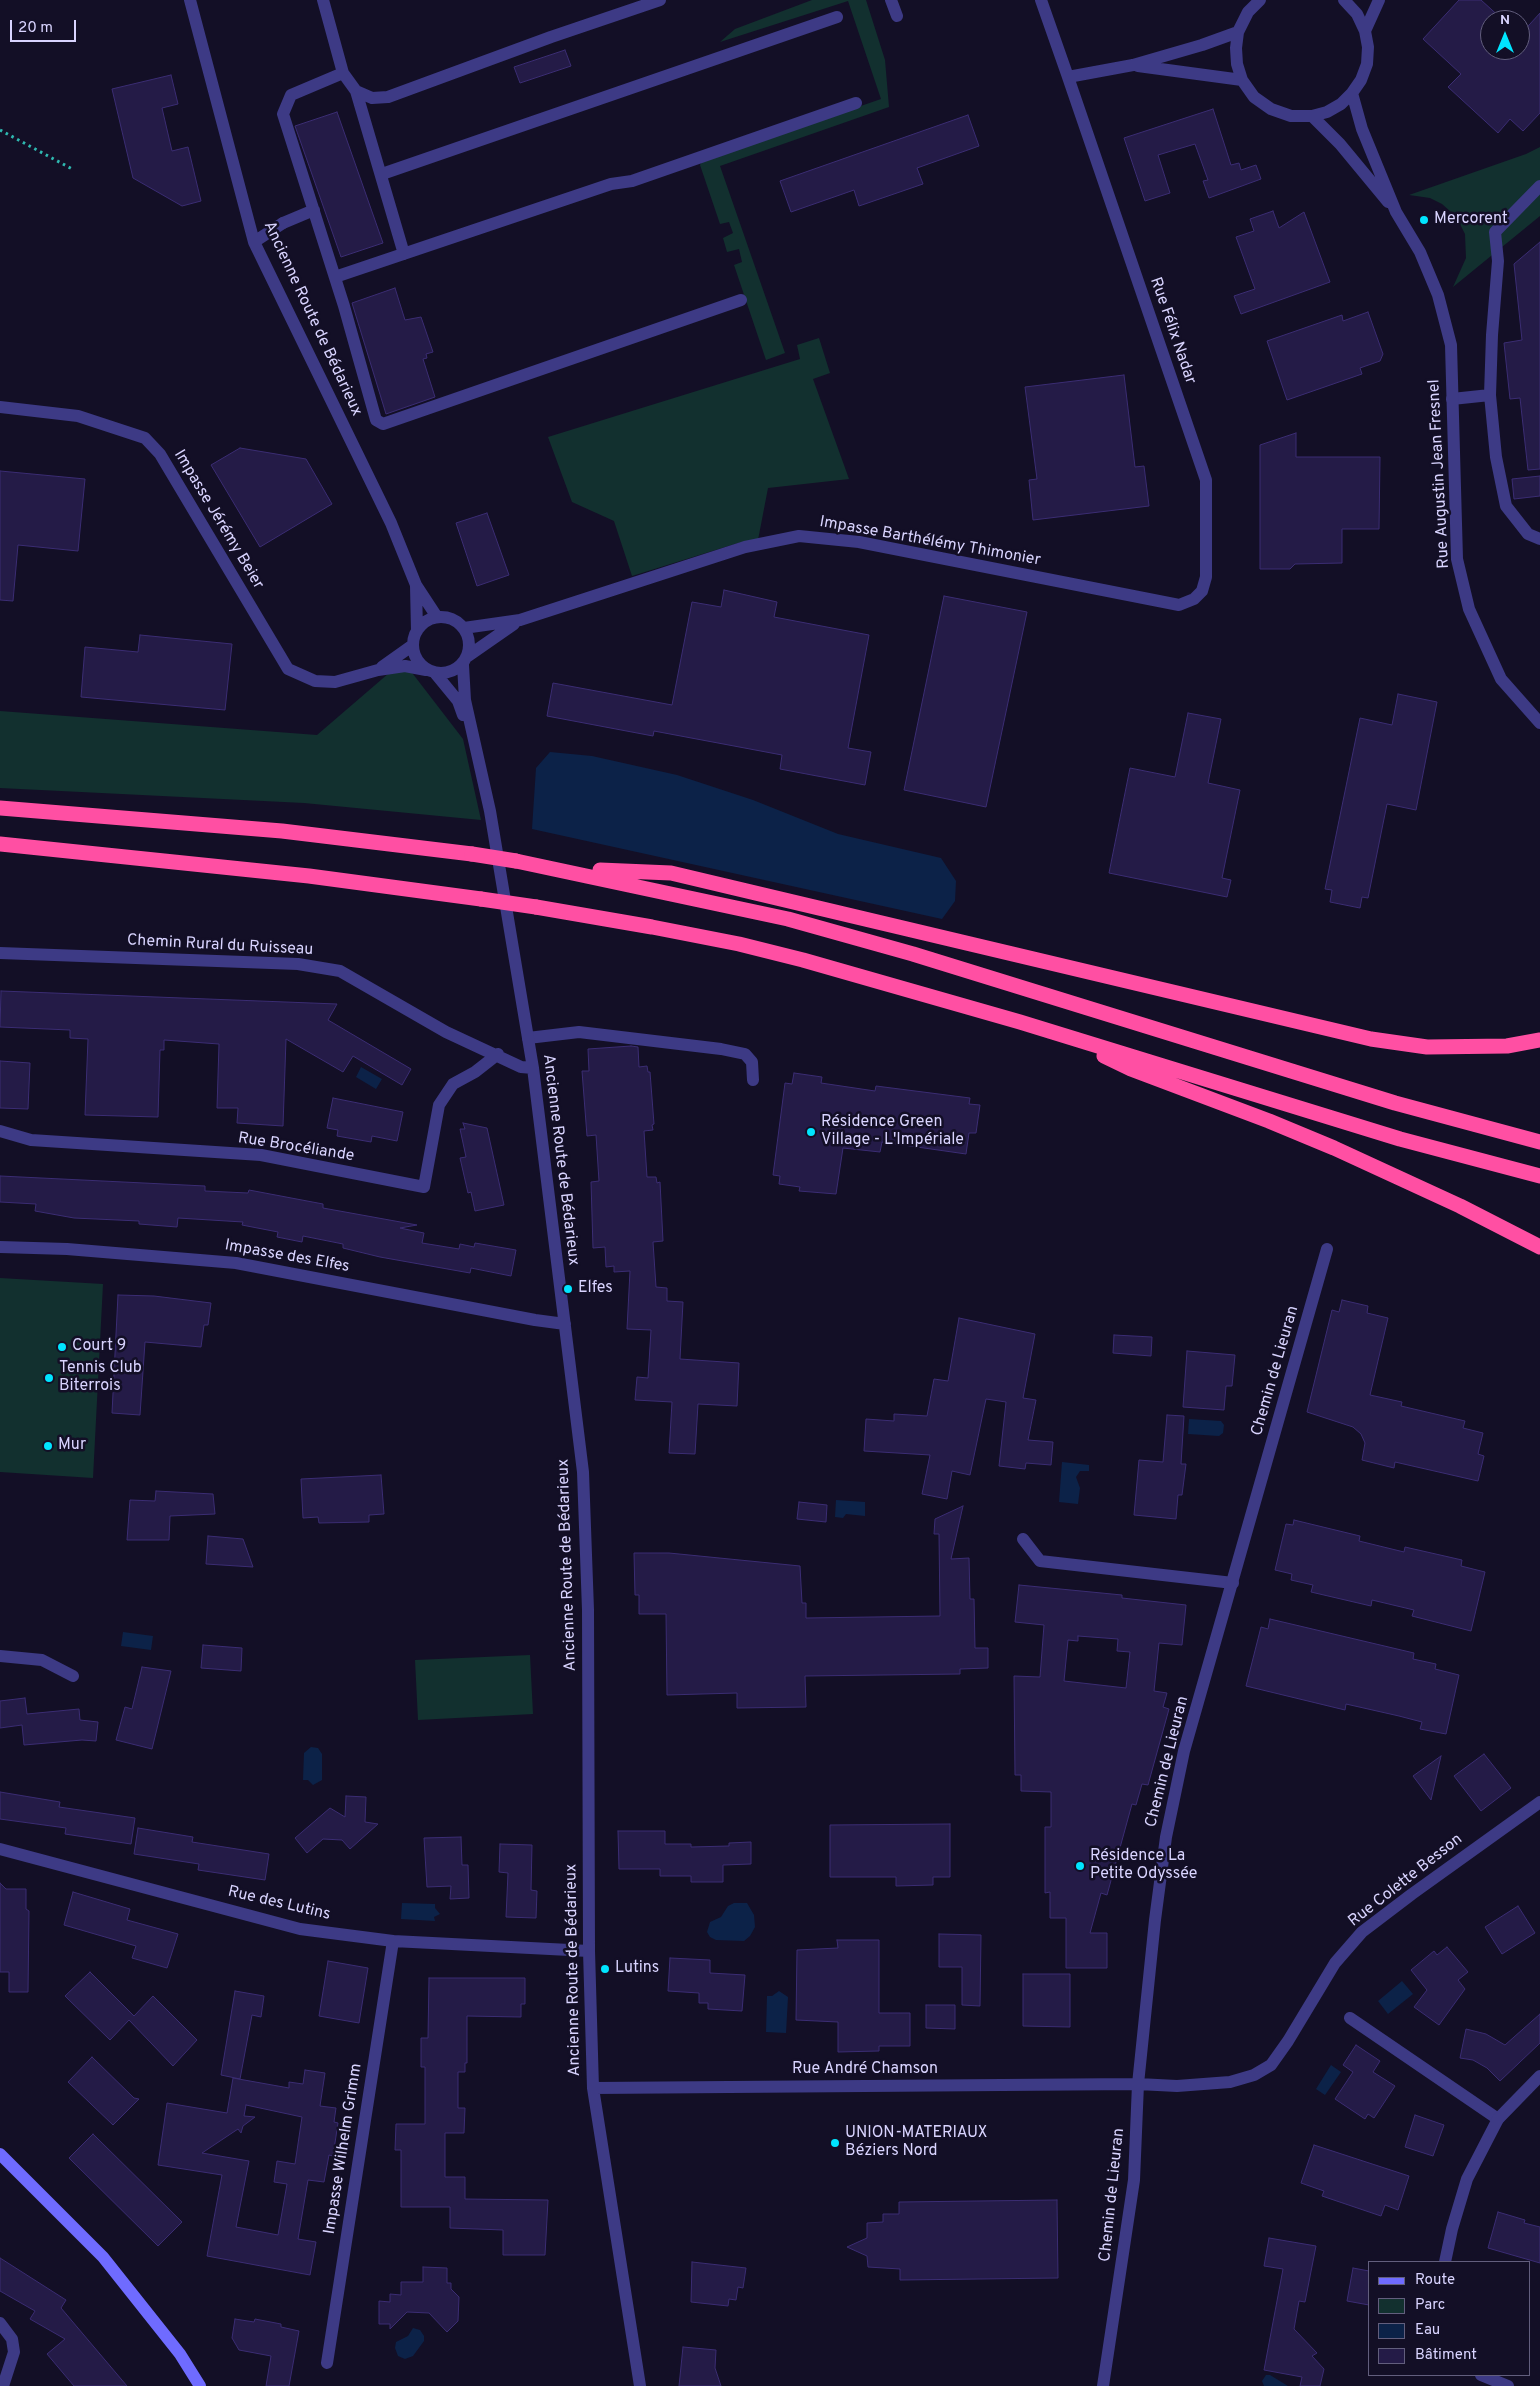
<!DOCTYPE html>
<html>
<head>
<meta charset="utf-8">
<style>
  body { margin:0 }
  #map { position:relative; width:1540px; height:2386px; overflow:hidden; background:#130f26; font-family:Overpass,sans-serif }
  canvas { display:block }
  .legend { position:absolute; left:1368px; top:2261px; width:162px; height:115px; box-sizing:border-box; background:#130f26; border:1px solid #625e7d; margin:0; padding:6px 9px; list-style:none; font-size:15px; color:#d9d4ff }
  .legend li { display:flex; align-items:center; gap:10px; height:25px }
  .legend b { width:25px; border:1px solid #625e7d }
  .north { position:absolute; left:1480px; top:10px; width:50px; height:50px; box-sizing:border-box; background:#130f26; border:1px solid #625e7d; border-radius:50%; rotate:0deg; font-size:14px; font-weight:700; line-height:20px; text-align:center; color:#d9d4ff }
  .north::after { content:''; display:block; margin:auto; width:18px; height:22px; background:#00e5ff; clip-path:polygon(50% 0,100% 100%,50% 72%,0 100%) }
  .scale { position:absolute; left:10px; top:20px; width:66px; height:22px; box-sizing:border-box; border:2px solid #d9d4ff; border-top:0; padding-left:6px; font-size:15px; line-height:18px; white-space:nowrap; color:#d9d4ff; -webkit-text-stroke:4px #130f26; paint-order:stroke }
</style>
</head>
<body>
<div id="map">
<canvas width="1540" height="2386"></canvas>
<ul class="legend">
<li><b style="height:6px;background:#6f6bff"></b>Route</li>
<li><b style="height:14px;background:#12302f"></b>Parc</li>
<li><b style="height:14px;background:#0c2248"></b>Eau</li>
<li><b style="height:14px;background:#241b47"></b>Bâtiment</li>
</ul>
<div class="north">N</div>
<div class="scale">20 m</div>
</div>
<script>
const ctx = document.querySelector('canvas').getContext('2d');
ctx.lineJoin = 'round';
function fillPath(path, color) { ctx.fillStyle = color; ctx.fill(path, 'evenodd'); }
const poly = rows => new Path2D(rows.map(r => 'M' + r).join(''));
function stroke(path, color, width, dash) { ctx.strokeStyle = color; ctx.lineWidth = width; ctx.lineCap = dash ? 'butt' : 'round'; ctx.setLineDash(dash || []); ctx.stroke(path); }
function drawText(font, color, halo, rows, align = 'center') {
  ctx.font = font + ' Overpass,sans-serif'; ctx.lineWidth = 5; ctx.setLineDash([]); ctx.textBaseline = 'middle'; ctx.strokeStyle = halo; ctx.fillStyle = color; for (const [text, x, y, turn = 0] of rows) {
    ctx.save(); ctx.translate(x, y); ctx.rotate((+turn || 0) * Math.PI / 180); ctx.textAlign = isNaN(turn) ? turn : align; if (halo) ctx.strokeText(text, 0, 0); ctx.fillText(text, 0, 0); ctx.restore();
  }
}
const green = poly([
  [812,0,866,0,885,60,889,107,720,166,785,353,766,360,734,265,742,262,739,249,727,252,723,238,733,233,729,222,720,224,700,165,702,161,881,99,848,1,720,42,735,29],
  [1540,147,1540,216,1453,287,1466,258,1465,234,1459,222,1451,212,1442,204,1430,198,1409,195,1526,154],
  [819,338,830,373,813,379,849,479,768,488,758,540,738,543,632,576,614,521,572,502,548,437,800,359,797,345],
  [403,661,463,739,481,820,304,803,0,788,0,711,317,735],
  [0,1278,103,1284,93,1478,0,1472],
  [530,1655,533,1714,418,1720,415,1660]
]);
const water = poly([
  [550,752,592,756,677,775,753,800,838,834,941,858,956,881,955,901,942,919,532,829,536,768],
  [361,1067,382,1079,376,1089,356,1077],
  [1189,1419,1221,1421,1224,1425,1223,1433,1219,1436,1188,1434],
  [1062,1462,1089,1465,1089,1471,1080,1471,1076,1477,1080,1488,1078,1504,1059,1502],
  [836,1500,865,1502,865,1516,846,1514,843,1518,835,1517],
  [123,1632,153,1636,151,1650,121,1646],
  [311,1747,318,1748,322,1754,322,1780,313,1785,308,1780,303,1780,304,1753],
  [402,1903,435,1904,435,1908,440,1914,434,1917,435,1921,401,1919],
  [734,1903,747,1903,754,1915,755,1927,750,1936,744,1941,716,1940,710,1937,707,1932,710,1922,721,1917,728,1906],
  [1402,1981,1413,1994,1388,2014,1378,2001],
  [779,1991,788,1997,786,2033,766,2032,767,1996,772,1996],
  [1331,2065,1341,2072,1325,2095,1316,2089],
  [413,2328,420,2330,424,2336,424,2341,413,2356,405,2359,398,2356,395,2348,396,2342,408,2336],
  [1266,2375,1270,2375,1288,2386,1264,2386,1262,2381]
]);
const building = poly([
  [1459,0,1481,0,1503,20,1490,20,1490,50,1520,50,1520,35,1540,13,1540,113,1523,131,1510,119,1498,133,1448,87,1461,74,1423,39,1459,0],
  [565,50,571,66,520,83,514,67,565,50],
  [171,75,178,104,162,108,172,151,188,147,201,201,182,206,133,178,112,89,171,75],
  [1213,109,1231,165,1239,163,1241,170,1256,165,1261,179,1209,198,1203,181,1208,180,1195,144,1158,155,1170,193,1145,201,1124,138,1213,109],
  [337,112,383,243,341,257,295,126,337,112],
  [968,115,979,146,917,168,923,184,859,206,854,190,791,212,780,181,968,115],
  [1273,211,1279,228,1304,212,1330,282,1241,314,1234,296,1255,289,1236,237,1254,231,1250,219,1273,211],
  [1540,242,1540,469,1528,470,1520,398,1510,399,1504,343,1522,340,1514,264,1540,242],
  [395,288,405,320,421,317,433,352,426,354,427,358,423,359,435,397,386,414,352,303,395,288],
  [1368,312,1383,354,1380,361,1360,368,1362,374,1287,400,1267,341,1342,315,1343,321,1368,312],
  [1124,375,1135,467,1144,466,1149,506,1033,520,1029,480,1037,479,1025,387,1124,375],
  [1296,433,1296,457,1380,457,1379,529,1342,529,1342,563,1295,564,1290,569,1260,569,1260,445,1296,433],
  [240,448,306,459,332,504,260,547,211,465,240,448],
  [0,471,85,479,78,551,18,545,13,601,0,600,0,471],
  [1540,476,1540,496,1514,499,1512,479,1540,476],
  [487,513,509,575,477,586,456,523,487,513],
  [724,590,777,602,774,617,869,635,848,748,871,752,865,785,780,769,782,755,654,731,653,736,547,716,553,683,672,705,692,602,721,607,724,590],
  [944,596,1027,612,986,807,904,790,944,596],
  [140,635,232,644,225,710,81,697,85,647,138,652,140,635],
  [1398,694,1437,702,1416,810,1387,804,1368,898,1362,897,1360,908,1330,902,1332,890,1325,889,1360,718,1392,725,1398,694],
  [1188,713,1221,719,1208,783,1240,790,1222,878,1231,880,1227,897,1109,873,1130,768,1175,777,1188,713],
  [1,991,337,1004,328,1020,411,1069,402,1085,353,1056,343,1072,286,1039,283,1126,237,1123,238,1108,217,1108,219,1044,164,1040,164,1050,160,1050,158,1117,85,1115,88,1039,70,1038,70,1030,0,1027,1,991],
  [631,1046,638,1047,639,1067,647,1066,648,1072,650,1072,654,1124,652,1125,653,1130,644,1131,647,1177,656,1177,657,1183,660,1182,663,1241,653,1242,656,1287,667,1288,667,1301,683,1302,680,1359,739,1363,737,1406,698,1404,695,1454,669,1453,672,1402,635,1400,637,1377,648,1378,651,1330,627,1329,630,1271,614,1272,614,1266,606,1267,605,1247,593,1248,591,1182,599,1181,596,1135,587,1136,582,1071,589,1071,588,1049,631,1046],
  [0,1061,30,1063,28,1109,0,1108,0,1061],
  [794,1073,822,1077,821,1083,875,1091,876,1086,970,1098,969,1104,980,1105,976,1133,969,1133,966,1154,882,1142,880,1152,843,1148,836,1194,799,1191,800,1187,779,1184,780,1176,773,1175,785,1083,792,1084,794,1073],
  [333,1098,403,1112,397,1141,372,1136,371,1142,337,1136,338,1130,327,1128,333,1098],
  [463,1123,487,1128,504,1205,475,1211,471,1192,468,1193,460,1158,466,1157,460,1129,465,1129,463,1123],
  [0,1176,205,1186,205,1191,248,1193,249,1190,323,1204,323,1208,417,1225,400,1228,424,1233,422,1243,459,1249,460,1244,474,1247,475,1243,516,1250,511,1276,471,1268,470,1273,380,1257,343,1248,343,1244,303,1236,302,1242,277,1237,278,1232,242,1225,243,1222,178,1218,177,1227,139,1224,139,1221,74,1218,35,1211,36,1204,0,1202,0,1176],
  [118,1295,154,1296,211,1303,208,1325,204,1325,201,1347,145,1342,140,1415,112,1413,118,1295],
  [1342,1300,1368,1306,1367,1313,1388,1318,1370,1395,1402,1402,1401,1406,1465,1421,1463,1428,1483,1433,1478,1454,1484,1456,1478,1481,1395,1462,1394,1468,1362,1460,1365,1443,1361,1434,1353,1427,1307,1412,1332,1310,1339,1312,1342,1300],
  [959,1318,1035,1334,1023,1398,1036,1400,1028,1440,1053,1442,1051,1465,1026,1463,1025,1469,999,1466,1006,1402,986,1399,970,1475,952,1471,947,1499,922,1494,930,1455,864,1451,866,1419,894,1421,894,1414,927,1416,934,1379,948,1381,959,1318],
  [1114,1335,1152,1337,1151,1356,1113,1353,1114,1335],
  [1187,1351,1235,1355,1232,1386,1226,1386,1224,1410,1183,1407,1187,1351],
  [1167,1415,1184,1416,1181,1464,1186,1464,1182,1495,1178,1495,1176,1519,1134,1515,1139,1460,1163,1462,1167,1415],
  [381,1475,384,1514,369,1515,369,1522,319,1523,318,1517,303,1518,301,1479,381,1475],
  [156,1491,213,1494,215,1514,170,1516,169,1540,127,1540,130,1500,155,1501,156,1491],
  [799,1502,827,1505,826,1522,797,1519,799,1502],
  [963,1506,951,1559,969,1558,970,1599,974,1599,975,1648,988,1648,988,1668,960,1669,960,1674,805,1676,806,1707,737,1708,737,1693,667,1695,666,1614,639,1614,639,1595,635,1595,634,1553,669,1553,800,1566,802,1603,806,1603,806,1618,940,1616,939,1534,934,1534,935,1519,963,1506],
  [1294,1520,1360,1536,1359,1541,1404,1552,1405,1547,1462,1560,1461,1566,1485,1572,1471,1631,1412,1616,1414,1610,1372,1600,1371,1606,1311,1592,1313,1585,1291,1580,1292,1574,1275,1570,1286,1524,1293,1525,1294,1520],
  [208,1536,243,1539,253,1567,206,1564,208,1536],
  [1019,1585,1122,1595,1122,1598,1186,1605,1182,1645,1159,1643,1154,1691,1167,1693,1163,1707,1169,1709,1148,1785,1142,1784,1136,1805,1132,1804,1107,1895,1101,1893,1090,1933,1107,1933,1107,1968,1066,1968,1066,1918,1050,1918,1050,1892,1045,1893,1045,1827,1051,1827,1051,1792,1021,1791,1021,1775,1015,1775,1014,1676,1040,1677,1044,1625,1015,1622,1019,1585],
  [1078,1636,1118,1639,1117,1651,1130,1652,1126,1688,1064,1681,1068,1640,1078,1641,1078,1636],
  [1270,1619,1414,1653,1413,1659,1436,1664,1435,1669,1459,1675,1446,1734,1420,1729,1422,1722,1399,1716,1346,1704,1345,1710,1246,1686,1261,1627,1268,1629,1270,1619],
  [203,1645,242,1648,241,1671,201,1668,203,1645],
  [142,1667,171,1671,152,1749,116,1740,125,1707,132,1709,142,1667],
  [25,1698,27,1714,79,1709,80,1720,98,1722,96,1741,82,1740,24,1745,22,1725,0,1728,0,1701,25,1698],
  [1484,1754,1511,1788,1481,1811,1454,1776,1484,1754],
  [1441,1756,1431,1800,1413,1776,1441,1756],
  [0,1792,60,1802,59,1807,135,1818,131,1844,65,1834,66,1828,0,1819,0,1792],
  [346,1796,366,1797,365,1822,378,1824,350,1849,342,1840,323,1839,307,1853,295,1838,330,1808,345,1817,346,1796],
  [950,1824,950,1877,933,1877,933,1885,896,1886,896,1877,830,1877,830,1825,950,1824],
  [138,1828,193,1837,192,1842,269,1854,265,1880,198,1870,199,1864,134,1854,138,1828],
  [618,1831,665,1831,665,1844,691,1844,691,1847,729,1846,729,1843,751,1842,751,1864,723,1865,723,1882,691,1882,691,1876,660,1876,660,1869,619,1869,618,1831],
  [461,1837,462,1865,468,1865,469,1898,450,1899,451,1886,427,1887,424,1838,461,1837],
  [500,1844,532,1845,531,1890,537,1891,536,1918,506,1917,508,1873,499,1872,500,1844],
  [0,1883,6,1889,26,1889,26,1909,29,1911,28,1992,9,1992,9,1972,0,1972,0,1883],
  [73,1892,130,1909,127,1920,178,1934,167,1968,132,1958,136,1946,64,1925,73,1892],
  [1518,1906,1535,1933,1502,1954,1485,1927,1518,1906],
  [939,1934,981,1935,980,2006,962,2005,962,1967,939,1967,939,1934],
  [837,1940,879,1940,879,2013,910,2013,910,2046,879,2046,879,2051,838,2052,838,2022,796,2020,797,1950,838,1948,837,1940],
  [1447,1947,1468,1972,1458,1980,1465,1989,1439,2025,1414,2007,1427,1990,1411,1970,1434,1951,1437,1955,1447,1947],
  [670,1958,710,1960,710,1973,745,1975,742,2011,708,2009,708,2003,699,2003,699,1993,668,1991,670,1958],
  [328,1961,368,1968,359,2023,319,2016,328,1961],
  [90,1972,134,2016,153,1996,197,2040,173,2066,129,2020,110,2040,65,1996,90,1972],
  [1023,1974,1070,1974,1070,2027,1023,2026,1023,1974],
  [429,1978,525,1978,525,2004,521,2004,521,2017,467,2016,467,2063,465,2063,465,2072,458,2072,458,2108,465,2108,464,2133,445,2133,445,2177,465,2177,465,2199,548,2200,545,2255,503,2255,503,2230,450,2228,450,2207,401,2207,401,2150,395,2150,396,2124,425,2124,425,2067,421,2067,421,2038,428,2038,429,1978],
  [235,1991,264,1996,261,2017,252,2015,240,2079,221,2075,235,1991],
  [926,2005,955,2005,955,2029,926,2028,926,2005],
  [1540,2014,1540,2043,1500,2081,1487,2068,1473,2060,1460,2058,1466,2029,1486,2034,1505,2045,1540,2014],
  [1356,2045,1380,2061,1373,2072,1395,2086,1374,2118,1368,2114,1365,2119,1335,2099,1353,2072,1343,2065,1356,2045],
  [92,2057,134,2098,139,2099,113,2125,68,2082,92,2057],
  [305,2070,325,2073,320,2106,336,2108,334,2122,338,2123,333,2156,329,2155,324,2182,308,2180,298,2239,316,2242,310,2275,207,2256,222,2175,158,2165,167,2103,227,2113,233,2078,289,2088,289,2082,303,2084,305,2070],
  [246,2105,302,2117,295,2164,277,2161,274,2182,287,2184,278,2235,236,2227,249,2161,202,2153,238,2129,241,2133,243,2126,255,2117,244,2116,246,2105],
  [1415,2115,1444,2125,1433,2156,1405,2147,1415,2115],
  [93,2134,182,2222,158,2246,69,2158,93,2134],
  [1314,2145,1409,2176,1398,2210,1385,2205,1381,2216,1322,2196,1324,2191,1301,2183,1314,2145],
  [1057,2200,1058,2278,900,2280,900,2269,868,2267,867,2256,847,2247,867,2238,867,2223,883,2222,883,2214,899,2214,899,2202,1057,2200],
  [1498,2212,1525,2220,1524,2223,1540,2227,1540,2263,1488,2248,1498,2212],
  [1269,2238,1316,2246,1305,2302,1299,2301,1294,2329,1317,2353,1312,2356,1324,2369,1320,2386,1300,2386,1302,2377,1264,2370,1283,2269,1264,2266,1269,2238],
  [0,2258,66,2300,61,2308,127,2386,74,2386,47,2354,65,2339,30,2319,35,2311,0,2291,0,2258],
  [692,2262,746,2268,743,2288,738,2287,736,2300,729,2299,728,2306,691,2302,692,2262],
  [423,2267,447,2268,447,2283,451,2283,451,2289,459,2297,458,2321,447,2332,429,2313,407,2312,390,2329,390,2324,379,2324,379,2301,390,2302,390,2294,401,2295,401,2282,423,2282,423,2267],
  [1353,2268,1369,2271,1369,2305,1347,2301,1353,2268],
  [235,2319,254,2322,255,2319,281,2324,281,2327,299,2331,289,2386,266,2386,271,2356,239,2350,232,2338,235,2319],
  [683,2347,716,2350,715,2368,721,2386,679,2386,683,2347]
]);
const path = poly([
  [0,130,74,170]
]);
const lane = poly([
  [323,0,343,73,356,91,372,98,388,97,551,37,660,0],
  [891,0,897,16],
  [343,73,291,95,283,114,344,306,376,420,383,424,741,300],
  [356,91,404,254],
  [382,174,837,17],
  [1540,186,1495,232,1498,261,1492,335,1490,395,1496,457,1506,506,1528,534,1540,539],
  [283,223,314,210],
  [335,277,611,184,632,181,856,103],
  [1452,399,1490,395],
  [528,1038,579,1032,721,1049,745,1054,752,1062,753,1080],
  [1023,1539,1040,1561,1233,1583],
  [1350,2018,1498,2119]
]);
const street = poly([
  [190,0,254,242,391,523,416,585,437,617],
  [1041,0,1068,77,1133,65,1202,45,1238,32],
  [1260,0,1248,12,1238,32,1236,48,1237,64,1242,80,1254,97,1271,109,1291,116,1312,116,1327,112,1341,104,1352,93,1361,80,1367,64,1368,47,1365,31,1357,14,1344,0],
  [1365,31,1379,0],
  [1138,66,1242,80],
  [1352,93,1362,129,1396,212,1420,252,1438,295,1451,345,1457,559,1469,609,1501,679,1540,723],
  [1312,116,1340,144,1388,202],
  [254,242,283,223],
  [0,407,78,416,145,438,160,454,288,669,315,681,335,682,378,670,405,666,426,670],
  [416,586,417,631],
  '413 645a28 28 0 1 1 56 0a28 28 0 1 1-56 0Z',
  [464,628,520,620,745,547,799,536,859,542,1179,605,1194,599,1202,591,1206,577,1206,480,1068,77],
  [468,656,514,624],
  [463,665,465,700,490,811,533,1068,583,1472,588,1610,589,1951,593,2088,640,2386],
  [382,667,413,645],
  [435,673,458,701,463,715],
  [0,953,298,964,340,971,446,1032,521,1067,533,1068],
  [0,1131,31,1140,261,1155,424,1187,439,1105,453,1084,475,1072,498,1054],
  [0,1247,67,1249,236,1263,535,1320,565,1324],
  [0,1656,42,1660,73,1676],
  [0,1849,300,1929,393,1941,589,1951],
  [593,2088,1138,2084,1177,2086,1230,2082,1254,2075,1271,2065,1288,2041,1335,1963,1362,1932,1412,1894,1540,1802],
  [1445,2262,1452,2229,1467,2179,1498,2119,1540,2076],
  [0,2323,12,2339,14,2352,3,2386],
  [327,2363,393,1941],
  [1481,2375,1508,2386],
  [1103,2386,1134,2180,1138,2084,1155,1920,1166,1837,1184,1751,1327,1249]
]);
const secondary = poly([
  [0,2154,103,2257,180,2354,200,2386]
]);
const highway = poly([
  [0,808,282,831,472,854],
  [0,844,309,876,481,899],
  [516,861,788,919,913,954,1395,1103,1540,1142],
  [600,870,671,873,1371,1039,1427,1047,1507,1046,1540,1040],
  [536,907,652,927,739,944,803,960,1020,1022,1400,1139,1540,1176],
  [1104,1056,1131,1069,1269,1121,1334,1148,1460,1206,1540,1247]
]);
const highwayBridge = poly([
  [472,854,516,861],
  [481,899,536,907]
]);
const markers = [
  [1424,220,5,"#00e5ff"],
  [811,1132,5,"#00e5ff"],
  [568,1289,5,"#00e5ff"],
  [62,1347,5,"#00e5ff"],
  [49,1378,5,"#00e5ff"],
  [48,1446,5,"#00e5ff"],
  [1080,1866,5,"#00e5ff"],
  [605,1969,5,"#00e5ff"],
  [835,2143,5,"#00e5ff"]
];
const poiNames = [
  ["Mercorent",1434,220],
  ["Résidence Green",821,1123],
  ["Village - L'Impériale",821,1141],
  ["Elfes",578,1289],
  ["Court 9",72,1347],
  ["Tennis Club",59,1369],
  ["Biterrois",59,1387],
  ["Mur",58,1446],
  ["Résidence La",1090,1857],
  ["Petite Odyssée",1090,1875],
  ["Lutins",615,1969],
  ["UNION-MATERIAUX",845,2134],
  ["Béziers Nord",845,2152]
];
const streetNames = [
  ["Ancienne Route de Bédarieux",312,319,65],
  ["Rue Félix Nadar",1172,331,71],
  ["Rue Augustin Jean Fresnel",1440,474,-93],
  ["Impasse Jérémy Beier",218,520,59],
  ["Impasse Barthélémy Thimonier",930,542,10],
  ["Chemin Rural du Ruisseau",220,946,3],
  ["Rue Brocéliande",296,1148,9],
  ["Ancienne Route de Bédarieux",560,1160,83],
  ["Impasse des Elfes",287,1257,10],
  ["Chemin de Lieuran",1276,1371,-74],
  ["Ancienne Route de Bédarieux",568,1565,-92],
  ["Chemin de Lieuran",1168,1762,-76],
  ["Rue Colette Besson",1406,1881,-38],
  ["Rue des Lutins",279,1904,13],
  ["Ancienne Route de Bédarieux",574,1970,-91],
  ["Rue André Chamson",865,2070],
  ["Impasse Wilhelm Grimm",344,2149,-81],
  ["Chemin de Lieuran",1113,2195,-84]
];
fillPath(green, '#12302f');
fillPath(water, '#0c2248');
fillPath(building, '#241b47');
stroke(building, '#3b2d73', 1);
stroke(path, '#2fb8b0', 3, [2.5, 4]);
stroke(lane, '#3d3a85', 12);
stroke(street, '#3d3a85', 12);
stroke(secondary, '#6f6bff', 12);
stroke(highway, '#ff4fa3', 15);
stroke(highwayBridge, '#ff4fa3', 15);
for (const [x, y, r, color] of markers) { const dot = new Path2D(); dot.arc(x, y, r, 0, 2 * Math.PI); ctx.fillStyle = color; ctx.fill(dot); stroke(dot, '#130f26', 2); }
drawText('16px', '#d9d4ff', '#130f26', poiNames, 'left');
drawText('16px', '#d9d4ff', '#130f26', streetNames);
</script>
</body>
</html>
